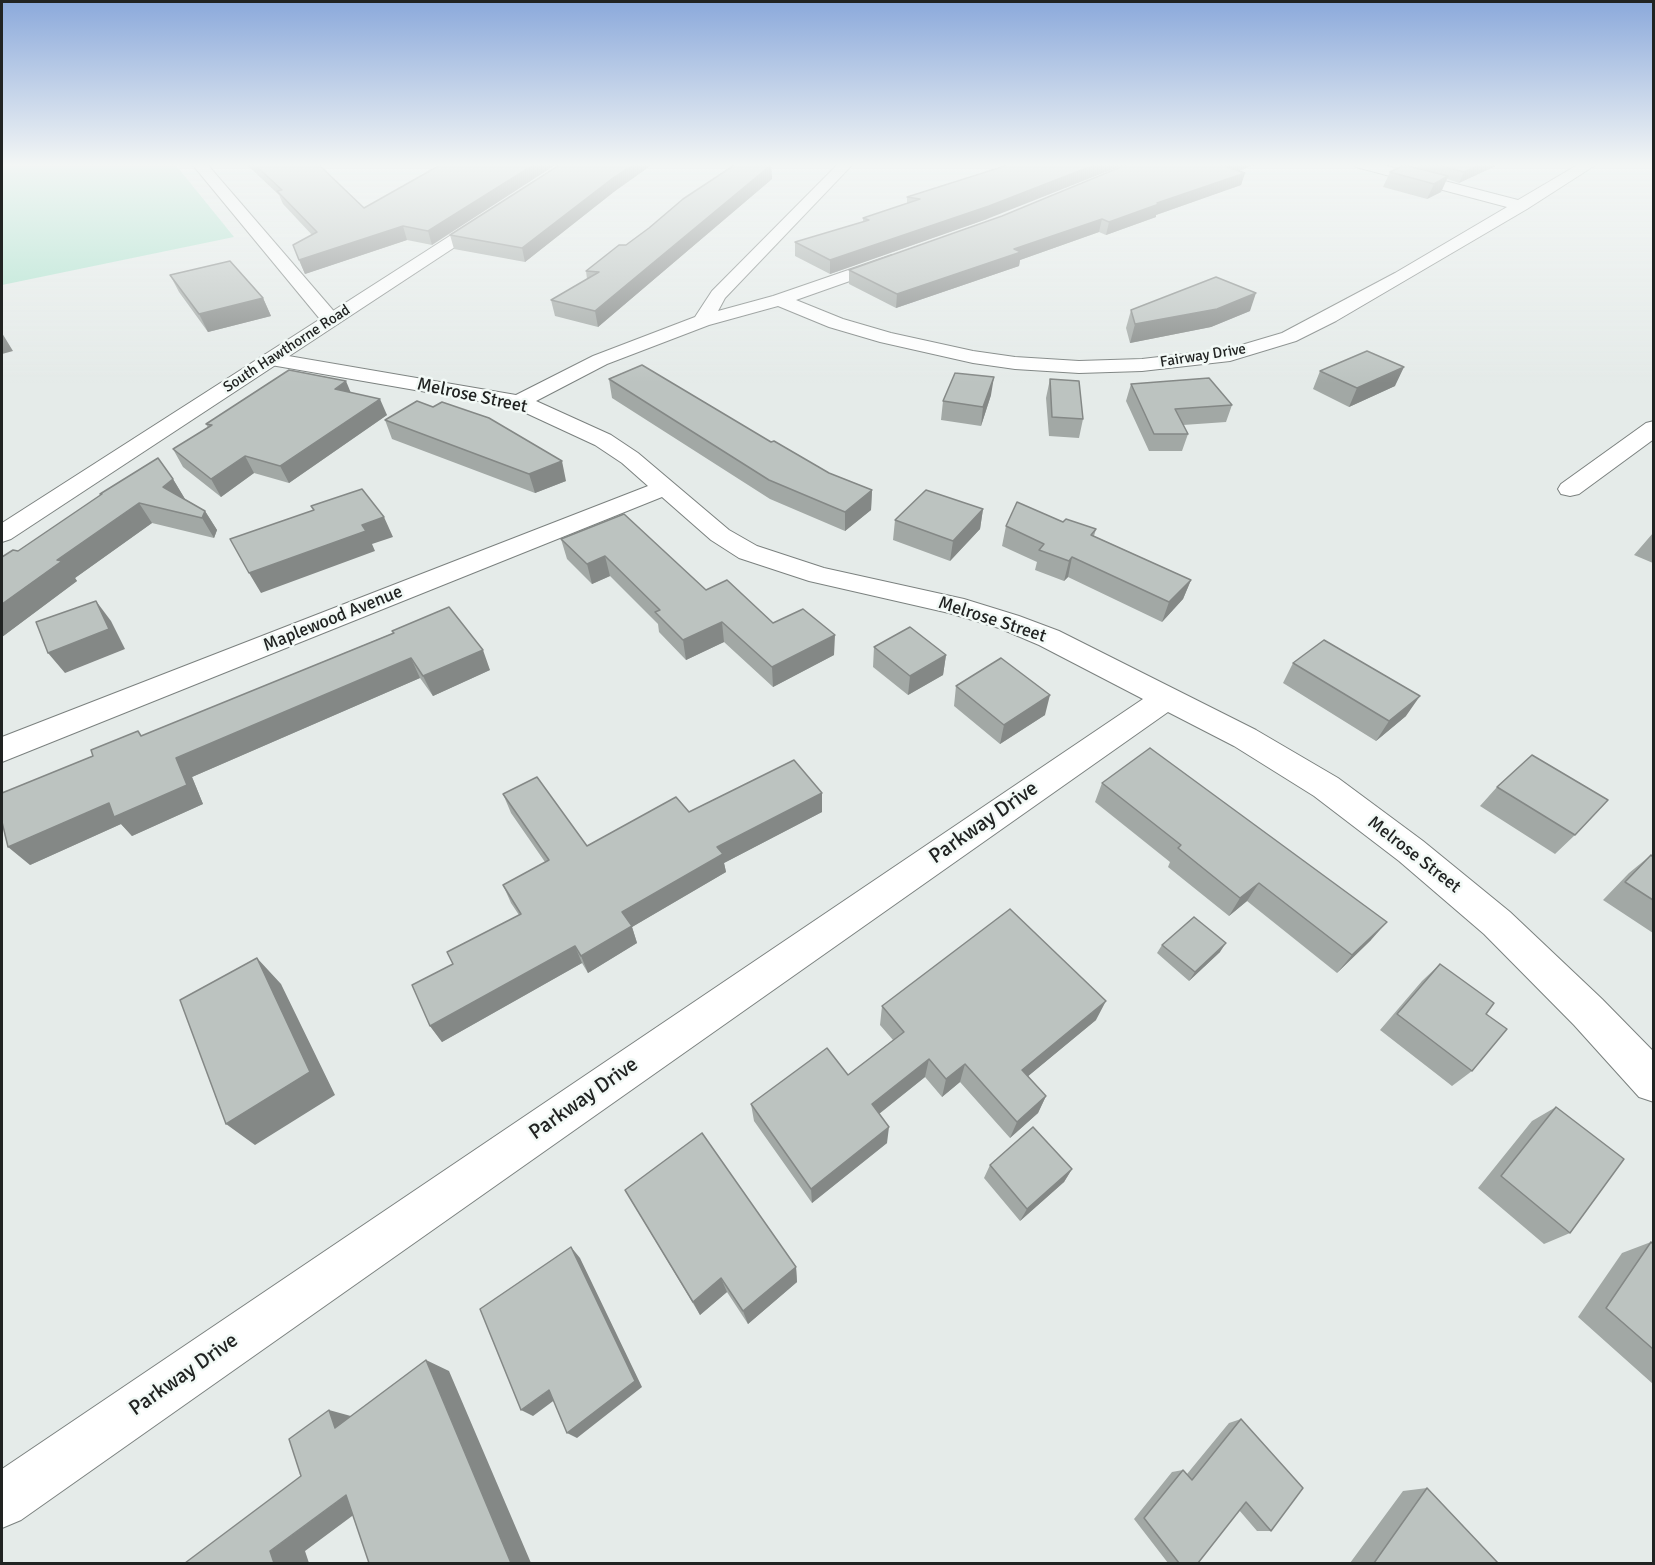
<!DOCTYPE html>
<html>
<head>
<meta charset="utf-8">
<style>
  body { margin:0 }
  #map { position:relative; width:1655px; height:1565px; overflow:hidden; background:#e5ebe9; font-family:Signika,sans-serif }
  canvas { display:block }
  .frame { position:absolute; inset:0; border:3px solid #212322; pointer-events:none }
</style>
</head>
<body>
<div id="map">
<canvas width="1655" height="1565"></canvas>
<div class="frame"></div>
</div>
<script>
const ctx = document.querySelector('canvas').getContext('2d');
ctx.lineJoin = 'round';
function fillPath(path, color) { ctx.fillStyle = color; ctx.fill(path, 'evenodd'); }
const poly = rows => new Path2D(rows.map(r => 'M' + r).join(''));
function stroke(path, color, width, dash) { ctx.strokeStyle = color; ctx.lineWidth = width; ctx.lineCap = dash ? 'butt' : 'round'; ctx.setLineDash(dash || []); ctx.stroke(path); }
function drawText(font, color, halo, rows, align = 'center') {
  ctx.font = font + ' Signika,sans-serif'; ctx.lineWidth = 5; ctx.setLineDash([]); ctx.textBaseline = 'middle'; ctx.strokeStyle = halo; ctx.fillStyle = color; for (const [text, x, y, turn = 0] of rows) {
    ctx.save(); ctx.translate(x, y); ctx.rotate((+turn || 0) * Math.PI / 180); ctx.textAlign = isNaN(turn) ? turn : align; if (halo) ctx.strokeText(text, 0, 0); ctx.fillText(text, 0, 0); ctx.restore();
  }
}
const green = poly([
  [2,164,175,164,234,237,2,285]
]);
const minor = poly([
  [192,164,207,164,338,316,340,320,338,324,324,324,192,164],
  [838,164,853,164,725,298,718,311,773,296,892,255,898,256,901,260,898,264,796,300,843,319,891,333,973,351,1015,357,1079,361,1142,359,1228,349,1282,333,1395,273,1507,207,1356,167,1354,164,1379,164,1518,200,1579,164,1597,164,1527,209,1336,321,1296,341,1230,361,1142,371,1079,373,1015,369,973,363,880,342,829,327,778,306,709,325,607,364,536,401,611,435,638,453,729,530,757,546,824,568,964,599,1019,616,1059,631,1256,730,1338,778,1423,841,1510,912,1602,999,1654,1052,1654,1102,1639,1097,1574,1025,1484,934,1399,861,1314,796,1234,746,1168,712,21,1520,2,1528,2,1469,1143,699,1039,645,999,628,949,613,809,581,739,558,711,540,662,497,2,762,2,737,648,486,622,463,595,445,513,407,271,365,264,363,261,359,264,355,271,353,516,395,593,356,695,317,712,291,838,164],
  [1654,421,1654,439,1579,494,1570,496,1561,494,1558,489,1561,484,1646,423,1654,421]
]);
const major = poly([
  [490,212,496,214,498,217,496,220,11,539,2,542,2,523,484,214,490,212]
]);
const wall = poly([
  [246,164,318,164,364,208,442,164,432,245,407,240,305,274,293,245,312,235,283,204,279,195],
  [561,164,653,164,615,191,525,262,454,249,450,235],
  [1011,164,987,219,830,274,795,256,795,242,863,222,863,218,907,203,907,197],
  [1128,164,1257,164,1239,171,1245,173,1241,185,1156,215,1156,217,1106,235,1099,232,1020,260,1019,266,896,308,849,284,849,270,1002,216],
  [1419,164,1500,164,1459,183,1447,179,1441,192,1427,199,1383,187,1390,172,1417,169],
  [771,165,772,179,598,327,555,316,551,300,587,279,586,271,626,245],
  [170,275,263,298,271,316,208,332,179,292],
  [1131,310,1250,311,1211,327,1130,343,1126,328],
  [1320,371,1395,386,1349,407,1313,389],
  [609,379,771,442,829,473,872,490,871,510,845,531,770,499,612,398],
  [1050,379,1083,419,1079,438,1049,436,1046,398],
  [1131,384,1232,405,1226,422,1183,425,1188,434,1182,451,1149,451,1126,401],
  [351,392,387,415,289,483,254,473,221,497,183,467,173,449,208,428,206,424],
  [991,395,981,426,941,420,943,401],
  [385,420,566,481,535,493,392,439],
  [173,479,185,499,205,511,217,530,214,538,152,523,75,578,77,581,2,637,2,557,18,551,101,495,100,494],
  [983,509,980,529,950,561,893,540,895,520],
  [1063,522,1096,529,1094,536,1191,580,1183,599,1162,622,1068,577,1064,581,1035,570,1037,562,1002,546,1006,526],
  [1653,533,1653,563,1634,555],
  [561,539,706,590,834,655,773,687,724,642,686,660,659,632,658,624,610,576,592,584,567,559],
  [393,633,490,670,433,696,420,678,192,777,203,804,132,836,121,824,30,865,93,756],
  [874,647,946,655,943,675,908,695,873,667],
  [1293,663,1406,716,1376,741,1283,683],
  [956,686,1045,715,1000,744,954,706],
  [1102,783,1371,940,1337,973,1247,901,1229,916,1168,867,1170,862,1095,802],
  [1497,787,1575,835,1555,854,1480,806],
  [503,794,587,846,689,812,822,812,724,863,726,872,632,927,637,943,588,973,582,963,442,1042,430,1026,453,964,519,915,511,903,503,885,545,862,511,813],
  [1651,855,1653,857,1653,933,1603,900,1629,873],
  [1162,945,1220,952,1189,981,1157,953],
  [1440,964,1486,1014,1472,1071,1452,1086,1380,1030,1422,981],
  [882,1006,1096,1020,1028,1076,1046,1096,1038,1113,1010,1138,960,1082,942,1097,925,1077,879,1114,887,1143,812,1203,754,1121,751,1104,848,1075,893,1040,880,1025],
  [1556,1107,1570,1233,1544,1244,1478,1188,1532,1121],
  [990,1165,1072,1169,1064,1182,1020,1221,984,1178],
  [625,1190,796,1267,797,1282,748,1324,727,1292,700,1315],
  [1651,1242,1653,1244,1653,1384,1578,1317,1622,1253],
  [1241,1419,1271,1531,1257,1531,1239,1510,1198,1563,1168,1563,1134,1519,1172,1472,1183,1470,1187,1474,1229,1423],
  [1427,1488,1498,1563,1350,1563,1403,1491]
]);
const shadedWall = poly([
  [535,164,557,164,432,245,428,231],
  [634,164,653,164,615,191,525,262,522,248,613,178],
  [1097,164,1126,164,987,219,830,274,830,260],
  [1224,164,1257,164,1218,178,1221,165],
  [1481,164,1500,164,1459,183,1464,172],
  [771,165,772,179,598,327,595,311],
  [1245,173,1241,185,1156,215,1156,217,1106,235,1109,222,1157,203],
  [1448,176,1441,192,1427,199,1434,184],
  [1102,219,1099,232,1020,260,1019,266,896,308,897,294,1014,249],
  [403,226,407,240,305,274,299,260],
  [1256,293,1250,311,1211,327,1130,343,1135,324],
  [263,298,271,316,208,332,199,314],
  [2,333,13,351,2,354],
  [1404,367,1395,386,1349,407,1357,388],
  [994,377,991,395,981,426,983,407],
  [346,381,353,398,335,389],
  [380,399,387,415,289,483,280,466],
  [245,456,254,473,221,497,211,479],
  [562,461,566,481,535,493,529,474],
  [173,479,185,499,175,506,163,487],
  [872,490,871,510,845,531,845,512],
  [139,503,152,523,75,578,77,581,2,637,2,604,57,560],
  [983,509,980,529,950,561,953,541],
  [205,511,217,530,214,538,202,518],
  [384,517,393,537,372,544,375,551,261,593,249,573,362,525],
  [605,556,610,576,592,584,587,564],
  [1072,557,1068,577,1064,581,1069,561],
  [1191,580,1183,599,1162,622,1169,602],
  [96,601,111,621,125,649,65,673,48,653],
  [722,622,724,642,686,660,683,640],
  [835,635,834,655,773,687,772,667],
  [483,650,490,670,433,696,423,676],
  [946,655,943,675,908,695,910,676],
  [411,658,420,678,192,777,203,804,132,836,121,824,30,865,8,847,109,803,176,758],
  [1050,695,1045,715,1000,744,1004,725],
  [1420,696,1406,716,1376,741,1389,721],
  [822,793,822,812,724,863,726,872,632,927,637,943,588,973,581,956,622,912,717,847],
  [1259,883,1247,901,1229,916,1240,898],
  [1387,922,1371,940,1337,973,1352,955],
  [1226,943,1220,952,1189,981,1195,972],
  [575,946,582,963,442,1042,430,1026],
  [257,958,281,984,335,1095,255,1145,226,1124],
  [1106,1001,1096,1020,1015,1087,1022,1070],
  [929,1059,925,1077,870,1121,872,1104],
  [965,1064,960,1082,942,1097,946,1079],
  [1046,1096,1038,1113,1010,1138,1017,1122],
  [889,1127,887,1143,812,1203,811,1189],
  [1072,1169,1064,1182,1020,1221,1027,1209],
  [571,1247,580,1258,642,1387,577,1438,567,1433],
  [796,1267,797,1282,748,1324,743,1311],
  [721,1278,727,1292,700,1315,693,1302],
  [426,1360,449,1371,531,1563,511,1563],
  [549,1390,560,1396,533,1416,521,1410],
  [329,1410,358,1418,335,1428],
  [346,1495,375,1499,305,1551,309,1563,274,1563,270,1551]
]);
const building = poly([
  [254,164,318,164,364,208,442,164,535,164,428,231,403,226,299,260,293,245,317,232,277,191,282,190,254,164],
  [561,164,634,164,613,178,522,248,450,235,561,164],
  [736,164,771,165,595,311,551,300,599,272,586,271,619,245,626,245,649,228,683,199,736,164],
  [1011,164,1097,164,989,206,830,260,795,242,869,220,863,218,920,199,907,197,1011,164],
  [1128,164,1224,164,1221,165,1245,173,1157,203,1159,204,1109,222,1102,219,1014,249,1021,252,897,294,849,270,1002,216,1128,164],
  [1435,164,1481,164,1464,172,1435,164],
  [1404,165,1448,176,1434,184,1390,172,1404,165],
  [230,261,263,298,199,314,170,275,230,261],
  [1216,277,1256,293,1217,309,1135,324,1131,310,1216,277],
  [1367,351,1404,367,1357,388,1320,371,1367,351],
  [642,365,771,442,774,441,829,473,872,490,845,512,769,480,609,379,642,365],
  [289,370,346,381,335,389,380,399,280,466,245,456,211,479,173,449,212,425,206,424,289,370],
  [955,373,994,377,983,407,943,401,955,373],
  [1209,378,1232,405,1175,409,1188,434,1154,434,1131,384,1209,378],
  [1050,379,1079,381,1083,419,1052,417,1050,379],
  [417,401,433,407,442,402,489,418,562,461,529,474,385,420,417,401],
  [158,458,173,479,163,487,205,511,202,518,139,503,57,560,62,561,2,604,2,557,13,550,18,551,102,494,100,494,158,458],
  [362,489,384,517,362,525,366,531,249,573,230,539,314,510,311,506,362,489],
  [926,490,983,509,953,541,895,520,926,490],
  [1017,502,1063,522,1066,519,1096,529,1091,535,1191,580,1169,602,1072,557,1069,561,1039,550,1044,544,1006,526,1017,502],
  [624,514,706,590,727,580,773,623,803,609,835,635,772,667,722,622,683,640,655,612,660,610,605,556,587,564,561,539,624,514],
  [96,601,109,629,48,653,36,622,96,601],
  [449,607,483,650,423,676,411,658,176,758,187,785,114,817,109,803,8,847,2,822,2,793,93,756,91,750,138,731,141,736,394,633,392,631,449,607],
  [910,627,946,655,910,676,874,647,910,627],
  [1324,640,1420,696,1389,721,1293,663,1324,640],
  [1001,658,1050,695,1004,725,956,686,1001,658],
  [1150,748,1387,922,1352,955,1259,883,1240,898,1178,848,1181,845,1102,783,1150,748],
  [1532,755,1608,800,1575,835,1497,787,1532,755],
  [794,760,822,793,717,847,723,854,622,912,632,926,581,956,575,946,430,1026,412,985,453,964,447,952,521,914,503,885,549,860,503,794,537,777,587,846,676,797,689,812,794,760],
  [1651,855,1653,857,1653,900,1625,882,1651,855],
  [1010,909,1106,1001,1022,1070,1046,1096,1017,1122,965,1064,946,1079,929,1059,872,1104,889,1127,811,1189,751,1104,827,1048,848,1075,904,1032,882,1006,1010,909],
  [1194,917,1226,943,1195,972,1162,945,1194,917],
  [257,958,310,1072,226,1124,180,1000,257,958],
  [1440,964,1494,1003,1486,1014,1507,1029,1472,1071,1397,1014,1440,964],
  [1556,1107,1624,1159,1570,1233,1501,1176,1556,1107],
  [1033,1127,1072,1169,1027,1209,990,1165,1033,1127],
  [702,1133,796,1267,743,1311,721,1278,693,1302,625,1190,702,1133],
  [1651,1242,1653,1244,1653,1349,1606,1308,1651,1242],
  [571,1247,635,1381,567,1433,549,1390,521,1410,480,1309,571,1247],
  [426,1360,511,1563,369,1563,346,1495,270,1551,274,1563,185,1563,301,1476,289,1439,329,1410,335,1428,426,1360],
  [1241,1419,1303,1488,1271,1531,1246,1502,1198,1563,1179,1563,1144,1518,1183,1470,1192,1480,1241,1419],
  [1427,1488,1498,1563,1374,1563,1427,1488]
]);
const farStreetnames = [
  ["South Hawthorne Road",287,349,-33],
  ["Fairway Drive",1203,356,-9]
];
const streetNames = [
  ["Melrose Street",472,396,12],
  ["Maplewood Avenue",333,619,-22],
  ["Melrose Street",992,620,18],
  ["Melrose Street",1414,855,38]
];
const nearStreetnames = [
  ["Parkway Drive",984,823,-35],
  ["Parkway Drive",584,1099,-35],
  ["Parkway Drive",184,1375,-35]
];
fillPath(green, '#aae2cc');
stroke(minor, '#7b817f', 2);
stroke(major, '#7b817f', 2);
fillPath(minor, '#fff');
fillPath(major, '#fff');
fillPath(wall, '#a2a8a5');
fillPath(shadedWall, '#848886');
fillPath(building, '#bcc3c0');
stroke(building, '#848886', 1.5);
const sky = ctx.createLinearGradient(0, 0, 0, 383);
sky.addColorStop(0, '#8ba9db');
sky.addColorStop(0.43, '#f3f6f5');
sky.addColorStop(1, '#f3f6f500');
ctx.fillStyle = sky;
ctx.fillRect(0, 0, 1655, 383);
drawText('15px', '#212322', '#f2f9f6', farStreetnames);
drawText('18px', '#212322', '#f2f9f6', streetNames);
drawText('21px', '#212322', '#f2f9f6', nearStreetnames);
</script>
</body>
</html>
